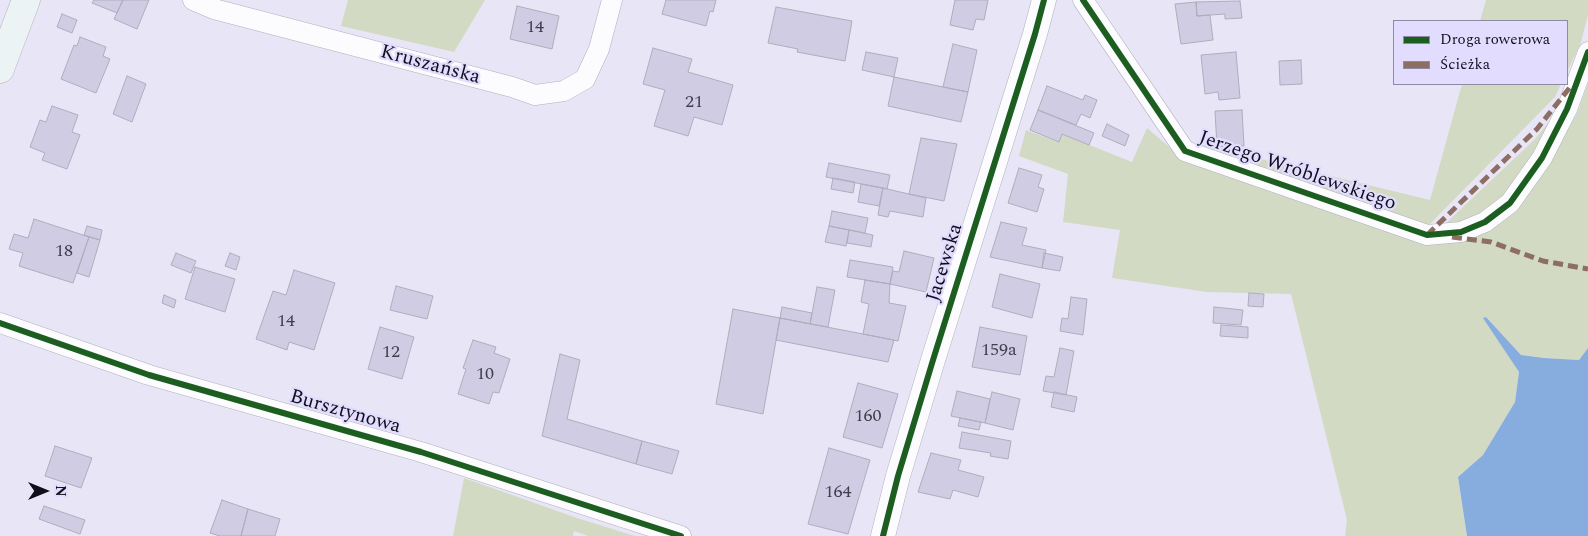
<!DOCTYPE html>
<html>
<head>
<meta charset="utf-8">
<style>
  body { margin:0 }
  #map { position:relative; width:1588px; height:536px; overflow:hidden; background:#e8e5f7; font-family:Spectral,serif }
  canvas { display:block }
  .legend { position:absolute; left:1393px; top:20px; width:175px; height:65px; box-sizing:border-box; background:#e2ddff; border:1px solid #8e8aa3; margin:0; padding:6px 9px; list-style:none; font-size:15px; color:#100e19 }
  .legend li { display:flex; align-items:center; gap:10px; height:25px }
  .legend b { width:25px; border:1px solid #8e8aa3 }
  .north { position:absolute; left:20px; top:466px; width:50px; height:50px; -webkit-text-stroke:4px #e2ddff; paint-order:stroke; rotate:90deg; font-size:14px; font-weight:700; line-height:20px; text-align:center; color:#100e19 }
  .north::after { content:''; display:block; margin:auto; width:18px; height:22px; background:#100e19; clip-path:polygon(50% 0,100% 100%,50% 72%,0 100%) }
</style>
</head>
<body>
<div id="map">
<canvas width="1588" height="536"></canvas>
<ul class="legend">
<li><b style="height:6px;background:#1b5e20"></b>Droga rowerowa</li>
<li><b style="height:6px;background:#8d6e63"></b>Ścieżka</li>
</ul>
<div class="north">N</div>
</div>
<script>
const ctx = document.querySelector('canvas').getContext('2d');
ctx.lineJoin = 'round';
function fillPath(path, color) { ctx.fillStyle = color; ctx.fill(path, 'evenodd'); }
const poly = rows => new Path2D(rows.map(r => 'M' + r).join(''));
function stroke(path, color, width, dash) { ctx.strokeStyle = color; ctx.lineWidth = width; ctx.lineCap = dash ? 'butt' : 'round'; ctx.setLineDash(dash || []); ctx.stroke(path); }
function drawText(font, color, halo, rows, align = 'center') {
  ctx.font = font + ' Spectral,serif'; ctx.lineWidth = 4.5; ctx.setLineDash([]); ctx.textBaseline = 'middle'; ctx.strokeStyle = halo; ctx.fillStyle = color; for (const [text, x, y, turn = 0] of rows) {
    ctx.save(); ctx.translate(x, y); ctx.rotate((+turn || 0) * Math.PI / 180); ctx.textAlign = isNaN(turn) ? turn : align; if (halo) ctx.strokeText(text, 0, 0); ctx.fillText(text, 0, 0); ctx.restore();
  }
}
const green = poly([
  [348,0,485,0,454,52,341,26],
  [1486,0,1588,0,1588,15,1581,42,1567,72,1567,21,1480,21],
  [1588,83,1588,348,1579,360,1544,358,1521,355,1486,317,1484,318,1519,372,1515,402,1483,455,1458,477,1467,536,1345,536,1347,520,1291,294,1207,292,1112,278,1120,230,1063,222,1068,174,1019,156,1026,130,1058,142,1062,134,1132,162,1147,128,1181,157,1429,240,1464,242,1518,206,1544,170,1577,114],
  [1462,84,1561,84,1555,97,1426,228,1192,148,1195,143,1430,200],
  [1556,113,1540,149,1507,196,1469,222,1443,226,1535,139],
  [464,478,577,518,635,536,588,536,574,531,573,536,453,536]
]);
const water = poly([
  [1486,317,1521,355,1544,358,1579,360,1588,348,1588,536,1467,536,1458,477,1483,455,1515,402,1519,372,1483,318]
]);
const building = poly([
  [94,0,123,0,117,13,92,3,94,0],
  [123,0,149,0,137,29,114,19,123,0],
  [666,0,716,0,713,12,710,11,706,26,662,14,666,0],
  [955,0,988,0,984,20,976,19,973,30,950,25,955,0],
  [1240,1,1242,18,1225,19,1225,14,1197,16,1196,2,1240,1],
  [1196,2,1197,16,1210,15,1213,40,1181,44,1175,4,1196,2],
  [517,6,559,16,552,49,510,39,517,6],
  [776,7,852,21,845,61,797,52,798,49,768,43,776,7],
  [62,14,77,20,72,33,57,27,62,14],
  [80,37,106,47,103,56,110,59,96,93,61,79,74,45,77,46,80,37],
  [953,44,977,50,968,92,943,87,953,44],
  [653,48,692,59,688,72,733,85,722,125,694,117,688,136,654,126,665,90,643,84,653,48],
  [866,52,898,58,894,77,862,70,866,52],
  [1236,52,1240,98,1219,100,1218,92,1205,94,1201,55,1236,52],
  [1301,60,1302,84,1280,85,1279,61,1301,60],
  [127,76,146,84,132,122,113,114,127,76],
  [894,77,968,92,961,122,888,106,894,77],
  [1047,86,1083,100,1085,95,1097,100,1090,118,1081,114,1076,125,1038,110,1047,86],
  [52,106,78,115,72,132,80,135,67,169,42,160,45,153,30,147,40,120,46,122,52,106],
  [1038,110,1094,133,1089,145,1062,134,1059,142,1030,130,1038,110],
  [1242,110,1244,146,1217,147,1215,111,1242,110],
  [1107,124,1129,135,1125,146,1102,136,1107,124],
  [921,138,957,144,944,201,909,194,921,138],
  [829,163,890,175,887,189,826,177,829,163],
  [1019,168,1042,175,1038,187,1044,189,1037,212,1008,203,1019,168],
  [833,178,855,182,853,193,831,189,833,178],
  [861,184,883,188,879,206,858,202,861,184],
  [883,188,926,198,923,217,890,211,888,217,878,215,883,188],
  [832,211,868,218,865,233,829,226,832,211],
  [34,219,89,237,73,283,19,266,23,253,9,249,14,234,28,238,34,219],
  [1001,222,1027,228,1022,245,1046,250,1042,268,990,257,1001,222],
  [87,226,102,230,100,240,84,235,87,226],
  [829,226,849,230,846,246,825,242,829,226],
  [849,230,873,235,871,247,847,243,849,230],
  [89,237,100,240,89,277,77,273,89,237],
  [904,251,934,258,926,292,890,284,893,271,899,272,904,251],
  [176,253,196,261,191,273,171,265,176,253],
  [230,253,240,257,236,270,225,266,230,253],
  [1044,253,1063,257,1060,271,1042,268,1044,253],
  [850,260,893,267,890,284,847,277,850,260],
  [195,267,235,279,225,312,185,299,195,267],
  [294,270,335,283,314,350,289,342,287,350,256,339,273,291,286,295,294,270],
  [1000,274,1040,284,1032,318,992,307,1000,274],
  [865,280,890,284,889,303,906,306,898,341,863,334,869,304,861,302,865,280],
  [396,286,433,296,427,319,390,310,396,286],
  [817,287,835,290,828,327,810,324,817,287],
  [1249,293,1264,294,1263,307,1248,306,1249,293],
  [164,295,176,300,174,308,162,303,164,295],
  [1071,297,1087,299,1083,335,1060,331,1062,318,1068,319,1071,297],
  [782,307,812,313,810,324,780,318,782,307],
  [1214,307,1243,310,1241,325,1213,323,1214,307],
  [733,309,780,318,763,414,716,404,733,309],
  [780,318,894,340,888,362,776,340,780,318],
  [1221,325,1248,327,1248,338,1220,336,1221,325],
  [380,327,414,337,402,379,368,369,380,327],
  [980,327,1027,336,1020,375,972,367,980,327],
  [473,340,496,347,494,353,510,359,499,393,493,392,489,404,458,394,466,369,463,368,473,340],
  [1060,348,1074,351,1066,395,1043,391,1046,376,1054,377,1060,348],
  [560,354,580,360,567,419,642,441,636,464,542,436,560,354],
  [858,383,898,394,882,448,843,437,858,383],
  [957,391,990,399,985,423,951,416,957,391],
  [992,392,1020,399,1013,430,985,423,992,392],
  [1054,392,1077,397,1074,412,1051,407,1054,392],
  [960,418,981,422,979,430,958,426,960,418],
  [962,432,1011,441,1008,459,990,456,991,453,959,448,962,432],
  [642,441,679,451,672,474,636,464,642,441],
  [55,446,92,458,81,488,45,476,55,446],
  [829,448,870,460,848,534,808,524,829,448],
  [931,453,961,460,958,470,984,477,978,497,953,490,950,499,918,492,931,453],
  [222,500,248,509,241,536,220,536,210,533,222,500],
  [44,506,85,520,80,534,39,519,44,506],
  [248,509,280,519,275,536,241,536,248,509]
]);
const minor = poly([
  [193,0,214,9,512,87,535,95,564,91,585,79,599,49,612,0],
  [1083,0,1185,151,1427,235,1461,232,1485,222,1510,203,1542,158,1567,109,1588,52],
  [0,323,149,375,421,452,681,536]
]);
const tertiary = poly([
  [883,536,898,476,933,360,1035,34,1044,0]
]);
const secondary = poly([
  [0,69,26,0]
]);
const quiet = poly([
  [1427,235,1537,129,1571,86],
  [1452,237,1491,242,1543,261,1588,269]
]);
const cycleway = poly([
  [1083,0,1185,151,1427,235,1461,232,1485,222,1510,203,1542,158,1567,109,1588,52],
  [0,323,149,375,421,452,681,536],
  [883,536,898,476,933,360,1035,34,1044,0]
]);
const numberNames = [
  ["14",535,28],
  ["21",694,103],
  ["18",64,252],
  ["14",286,322],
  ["159a",999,351],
  ["12",391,353],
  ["10",485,375],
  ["160",868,417],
  ["164",838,493]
];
const streetNames = [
  ["Kruszańska",430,66,15],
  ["Jerzego Wróblewskiego",1297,172,19],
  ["Jacewska",946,263,-73],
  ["Bursztynowa",345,413,16]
];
fillPath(green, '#d3dac3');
fillPath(water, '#87acde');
fillPath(building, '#d0cce4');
stroke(building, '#afadbb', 1);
stroke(minor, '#b1afbd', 21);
stroke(tertiary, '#b1afbd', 25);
stroke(secondary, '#b1afbd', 29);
stroke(minor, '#fcfbfe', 20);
stroke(tertiary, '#fcfbfe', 24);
stroke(secondary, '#ecf3f4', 28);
stroke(quiet, '#8d6e63', 5, [10, 5]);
stroke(cycleway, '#1b5e20', 6);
drawText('18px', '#413e4d', null, numberNames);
drawText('20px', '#100e19', '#e2ddff', streetNames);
</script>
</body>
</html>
